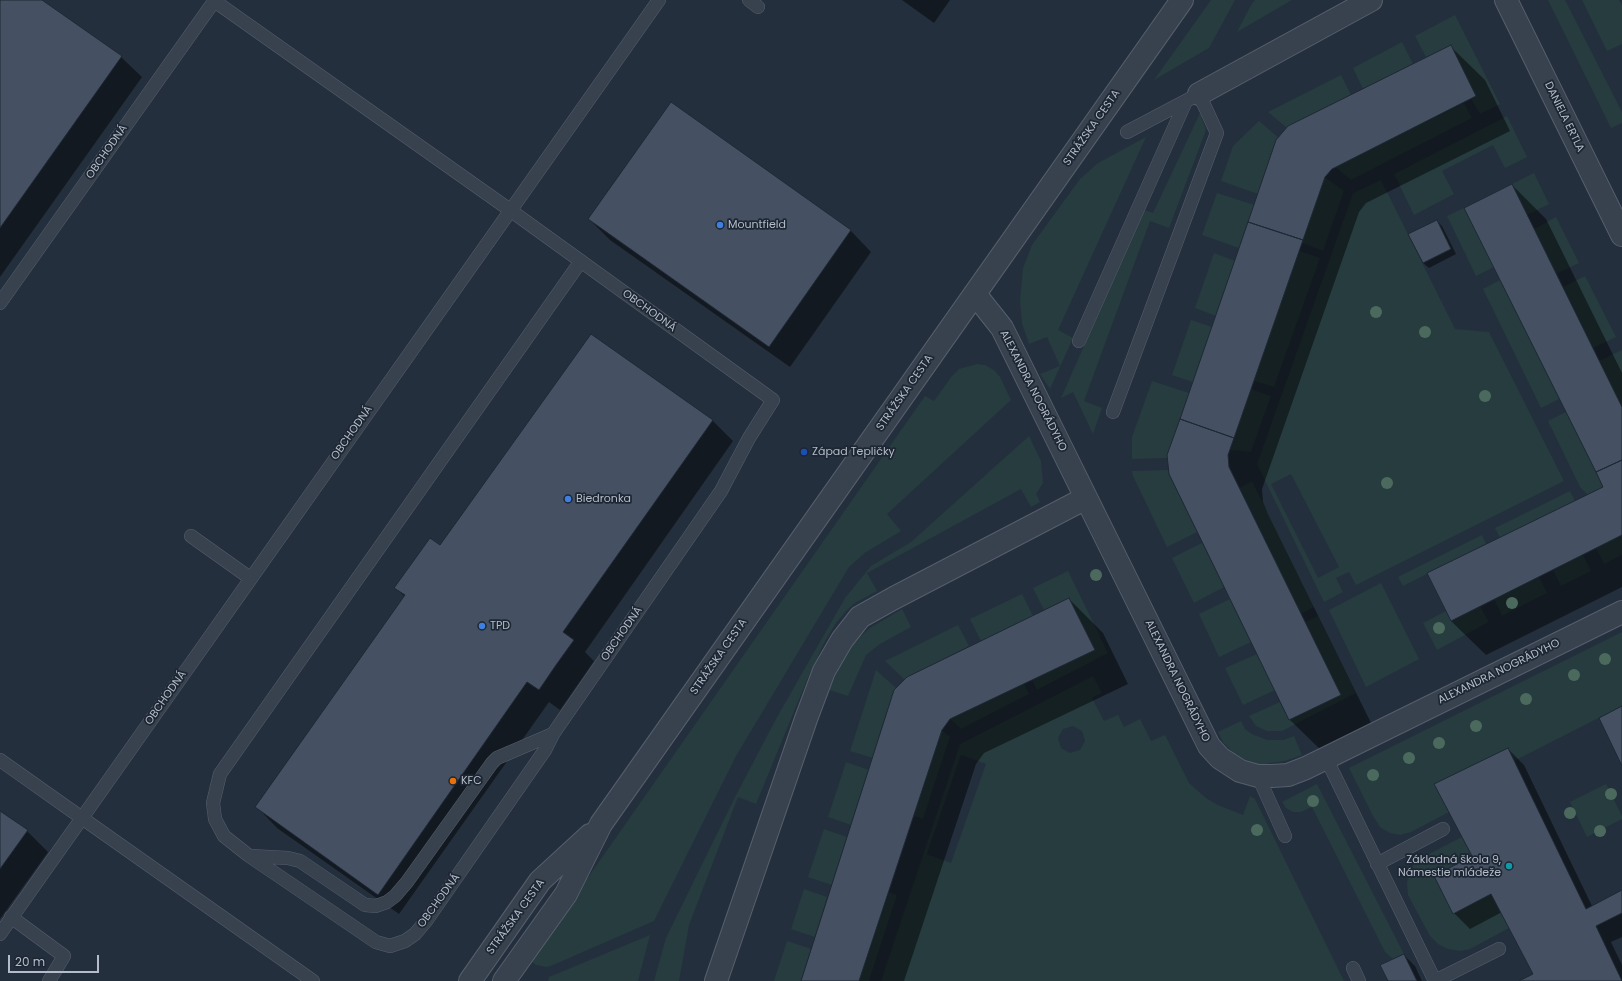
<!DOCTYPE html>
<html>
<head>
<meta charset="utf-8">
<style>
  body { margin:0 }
  #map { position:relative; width:1622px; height:981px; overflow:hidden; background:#242f3e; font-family:Poppins,sans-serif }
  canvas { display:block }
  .scale { position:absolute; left:8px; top:955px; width:91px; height:18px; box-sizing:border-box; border:2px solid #b4bcc9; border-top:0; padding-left:5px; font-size:12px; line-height:14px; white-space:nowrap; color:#b4bcc9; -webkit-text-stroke:3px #1d2633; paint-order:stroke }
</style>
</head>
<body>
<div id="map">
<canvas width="1622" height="981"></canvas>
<div class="scale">20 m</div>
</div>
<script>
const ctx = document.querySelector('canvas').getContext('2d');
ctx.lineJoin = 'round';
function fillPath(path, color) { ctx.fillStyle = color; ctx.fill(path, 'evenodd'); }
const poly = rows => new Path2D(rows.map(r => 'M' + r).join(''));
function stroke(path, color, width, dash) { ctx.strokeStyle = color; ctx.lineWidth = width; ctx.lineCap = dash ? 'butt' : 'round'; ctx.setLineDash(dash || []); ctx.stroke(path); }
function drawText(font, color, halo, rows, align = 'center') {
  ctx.font = font + ' Poppins,sans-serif'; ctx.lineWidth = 3.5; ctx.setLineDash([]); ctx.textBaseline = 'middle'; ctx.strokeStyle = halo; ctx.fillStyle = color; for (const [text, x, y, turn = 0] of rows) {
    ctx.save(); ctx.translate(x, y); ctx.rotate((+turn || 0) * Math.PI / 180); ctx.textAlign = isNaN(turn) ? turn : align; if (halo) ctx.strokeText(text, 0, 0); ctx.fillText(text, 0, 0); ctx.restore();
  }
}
const green = poly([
  [1211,0,1235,0,1209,48,1154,80],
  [1255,0,1292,0,1237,32,1251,5],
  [1548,0,1565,0,1622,112,1622,123,1611,128],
  [1582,0,1619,0,1622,5,1622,44,1607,51],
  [1455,15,1500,104,1480,114,1471,99,1476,96,1451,45,1426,57,1415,36],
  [1402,42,1413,64,1363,89,1353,68],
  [1341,75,1351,95,1287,128,1268,112],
  [1464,103,1472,118,1351,180,1335,167],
  [1200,113,1206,130,1169,228,1150,221,1084,401,1102,408,1093,434,1073,392,1061,398,1144,210,1153,213],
  [1507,116,1527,157,1505,168,1493,145,1442,171,1454,194,1414,215,1394,174],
  [1259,121,1279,138,1258,194,1221,181,1233,146],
  [1146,137,1058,330,1073,338,1050,389,1040,374,1060,366,1047,337,1029,344,1022,323,1020,301,1023,268,1032,245,1080,179,1098,163],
  [1534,173,1549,204,1527,215,1512,184],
  [1325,177,1344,191,1323,251,1302,243],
  [1381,180,1455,329,1489,332,1564,481,1356,585,1349,572,1336,578,1343,592,1324,602,1257,464,1353,193],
  [1291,474,1339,567,1318,578,1271,484],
  [1217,193,1254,205,1239,248,1202,235],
  [1464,208,1494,267,1476,276,1447,216],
  [1556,217,1579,263,1556,274,1534,229],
  [1299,251,1320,258,1274,387,1254,381],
  [1214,253,1235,261,1216,316,1195,308],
  [1585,276,1616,337,1593,348,1563,287],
  [1500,280,1559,399,1541,408,1483,289],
  [1191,320,1212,327,1193,382,1172,375],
  [1622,350,1622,407,1599,361],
  [977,364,985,365,994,370,1000,377,1011,400,887,514,901,531,866,552,849,567,736,756,654,921,553,965,547,967,536,965,532,962,533,956,925,396,934,401,952,376,959,369],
  [1152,381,1189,393,1167,458,1132,459,1132,437],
  [1251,389,1271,396,1251,452,1230,450],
  [1566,412,1603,487,1588,495,1580,487,1548,421],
  [1029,436,1041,461,1043,483,1036,494,1040,502,1031,507,1021,489,867,573,877,591,855,603,847,610,836,623,824,643,807,680,756,804,738,797,689,925,679,981,654,981,666,938,735,797,776,719,845,598,871,566,911,542],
  [1168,470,1169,474,1197,532,1167,547,1133,476,1132,471],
  [1252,481,1314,607,1301,614,1239,488],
  [1570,491,1575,501,1500,538,1495,528],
  [1482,535,1486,544,1403,586,1398,577],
  [1622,535,1622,555,1604,564,1596,548],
  [1202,543,1224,587,1194,603,1172,558],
  [1583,555,1591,571,1561,586,1553,570],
  [1068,571,1108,653,1037,690,1032,680,1095,650,1069,598,1044,610,1033,588],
  [1539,577,1547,593,1502,616,1494,599],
  [1381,583,1419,659,1366,687,1329,610],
  [1022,594,1033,616,981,641,970,619],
  [1230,599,1251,642,1219,657,1199,614],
  [1480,606,1489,622,1437,650,1423,623,1446,611,1451,621],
  [902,609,911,627,880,644,866,655,848,696,829,690,845,654,852,644,870,628],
  [1318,616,1356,693,1282,731,1267,731,1256,726,1249,716,1280,702,1290,720,1341,695,1305,622],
  [958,625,969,646,904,679,885,661],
  [1622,632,1622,706,1514,761,1508,748,1434,784,1449,812,1411,832,1400,835,1390,833,1380,827,1373,816,1349,768],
  [1257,654,1275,690,1243,705,1225,668],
  [876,670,896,688,873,758,850,751],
  [1093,676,1102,693,1092,698,1104,721,1118,715,1124,727,1140,719,1151,741,1165,735,1189,783,1206,798,1218,805,1243,815,1250,796,1255,799,1344,981,881,981,960,744],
  [1073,726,1082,731,1085,741,1080,750,1070,753,1061,748,1058,738,1063,729],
  [961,755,986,764,951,863,927,854],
  [1024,684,1029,694,961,729,950,719],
  [1241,721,1245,729,1252,734,1267,740,1283,740,1294,736,1302,755,1285,761,1265,764,1254,764,1237,757,1223,742,1218,732],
  [942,730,950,737,923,819,913,816],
  [846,762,869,770,851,825,828,817],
  [1317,784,1404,954,1393,959,1385,952,1312,807,1301,812,1293,812,1286,808,1282,802],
  [1606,784,1622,816,1622,819,1587,837,1570,802],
  [824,829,847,837,832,885,808,877],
  [1462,837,1472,856,1434,877,1453,913,1491,894,1509,928,1470,949,1460,951,1448,949,1438,944,1430,936,1408,895,1407,883,1409,873,1414,864,1423,857],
  [804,889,827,897,815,937,791,929],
  [889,892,897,895,869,981,859,981],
  [650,935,638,981,548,981,549,977],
  [787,941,811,949,801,981,774,981]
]);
const shadow = poly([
  [0,0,41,0,121,57,142,77,0,277],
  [902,0,950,0,934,23],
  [1450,46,1485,80,1510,131,1366,203,1359,212,1262,489,1263,502,1268,514,1374,729,1325,754,1290,720,1169,473,1277,141],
  [671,104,851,231,871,252,790,367,610,240,589,219],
  [1512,185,1546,219,1622,373,1622,587,1486,655,1451,621,1605,488],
  [1437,221,1442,226,1456,254,1429,268,1423,263],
  [712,420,733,441,585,652,594,661,560,710,549,702,399,914,277,828,257,807,405,597,396,588,441,547],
  [1069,599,1103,633,1128,684,984,753,976,764,904,981,801,981,895,691],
  [1508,749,1524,765,1592,906,1622,891,1622,937,1611,942,1622,965,1622,981,1521,981,1535,975,1502,912,1470,929,1454,913],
  [0,812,27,831,48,852,0,919],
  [1404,955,1415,966,1422,981,1389,981]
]);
const building = poly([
  [0,0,42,0,122,56,0,228,0,0],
  [1451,45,1476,96,1332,169,1325,177,1303,240,1248,222,1276,140,1288,126,1451,45],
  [671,102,851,230,769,347,588,219,671,102],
  [1512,184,1622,407,1622,460,1596,472,1464,208,1512,184],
  [1437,220,1451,249,1423,263,1408,234,1437,220],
  [1248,222,1303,240,1234,438,1180,419,1248,222],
  [591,334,713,420,563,632,574,640,556,665,539,690,527,682,378,895,255,807,405,595,394,588,430,538,440,545,591,334],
  [1180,419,1234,438,1228,455,1229,467,1341,695,1289,720,1169,474,1167,455,1180,419],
  [1622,460,1622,535,1451,621,1427,573,1603,487,1596,472,1622,460],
  [1069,598,1095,650,950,719,942,730,859,981,801,981,894,690,907,677,1069,598],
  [1622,706,1622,766,1599,718,1622,706],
  [1508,748,1586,909,1622,890,1622,913,1596,926,1622,981,1519,981,1533,974,1491,894,1453,914,1434,876,1472,856,1434,784,1508,748],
  [0,811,28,830,0,869,0,811],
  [1404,954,1417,981,1388,981,1380,965,1404,954]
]);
const service = poly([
  [213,0,510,210,773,400,749,438,721,491,553,734,545,750,426,921,415,934,405,941,390,946,376,942,248,855,224,836,215,819,213,803,220,774,581,261],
  [749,0,758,7],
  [0,303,215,0],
  [1079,341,1186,101],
  [1113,412,1217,133,1199,94,1127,132],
  [191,536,250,578],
  [1326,758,1435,981],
  [0,760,82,818,0,934],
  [1258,776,1285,836],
  [250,856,288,858,300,861,365,905,376,906,387,902,395,896,407,882,492,763,497,758,553,734],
  [1377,864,1443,829],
  [11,917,64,956,49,981],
  [1353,968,1359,981],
  [313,981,82,818,659,0],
  [1435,981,1499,949]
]);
const minor = poly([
  [1506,0,1622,235],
  [1199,94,1371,0],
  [975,294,1002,328,1209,746,1220,758,1240,771,1258,776,1272,776,1288,775,1306,768,1622,612],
  [716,981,806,719,824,671,842,640,860,617,894,598,1086,498]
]);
const tertiary = poly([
  [470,981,540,881,590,835],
  [504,981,566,894,601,824,1182,0]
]);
const trees = [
  [1376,312],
  [1425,332],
  [1485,396],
  [1387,483],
  [1096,575],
  [1512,603],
  [1439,628],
  [1605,659],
  [1574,675],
  [1526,699],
  [1476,726],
  [1439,743],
  [1409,758],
  [1373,775],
  [1611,794],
  [1313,801],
  [1570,813],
  [1257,830],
  [1600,831]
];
const markers = [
  [720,225,4,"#3f7fe0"],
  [804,452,4,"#1a4fb4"],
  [568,499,4,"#3f7fe0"],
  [482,626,4,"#3f7fe0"],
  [453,781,4,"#e8710a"],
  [1509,866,4,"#0f9aa8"]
];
const streetNames = [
  ["DANIELA ERTLA",1564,117,64],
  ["STRÁŽSKA CESTA",1092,128,-55],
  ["OBCHODNÁ",107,152,-55],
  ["OBCHODNÁ",649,311,36],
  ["ALEXANDRA NOGRÁDYHO",1033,391,63],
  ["STRÁŽSKA CESTA",905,393,-55],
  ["OBCHODNÁ",352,433,-55],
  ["OBCHODNÁ",622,634,-55],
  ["STRÁŽSKA CESTA",719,657,-55],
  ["ALEXANDRA NOGRÁDYHO",1499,672,-26],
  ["ALEXANDRA NOGRÁDYHO",1177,681,64],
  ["OBCHODNÁ",166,698,-55],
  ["OBCHODNÁ",439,901,-54],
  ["STRÁŽSKA CESTA",516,917,-54]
];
const poiNames = [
  ["Mountfield",728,225],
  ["Západ Tepličky",812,452],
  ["Biedronka",576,499],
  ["TPD",490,626],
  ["KFC",461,781],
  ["Základná škola 9,",1501,860,"right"],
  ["Námestie mládeže",1501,873,"right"]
];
fillPath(green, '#263c3f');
fillPath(shadow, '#0007');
fillPath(building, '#455162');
stroke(building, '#1f2835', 1);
stroke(service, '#565f6c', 14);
stroke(minor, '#565f6c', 24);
stroke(tertiary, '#565f6c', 24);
stroke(service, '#38414e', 13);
stroke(minor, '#38414e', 22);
stroke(tertiary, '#38414e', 22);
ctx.fillStyle = '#4b6a5d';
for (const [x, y] of trees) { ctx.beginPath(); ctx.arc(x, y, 6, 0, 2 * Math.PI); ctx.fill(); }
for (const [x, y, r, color] of markers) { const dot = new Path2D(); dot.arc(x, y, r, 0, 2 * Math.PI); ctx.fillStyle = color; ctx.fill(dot); stroke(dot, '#1d2633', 1.5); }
drawText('11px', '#b4bcc9', '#1d2633', streetNames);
drawText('11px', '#b4bcc9', '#1d2633', poiNames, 'left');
</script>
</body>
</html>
